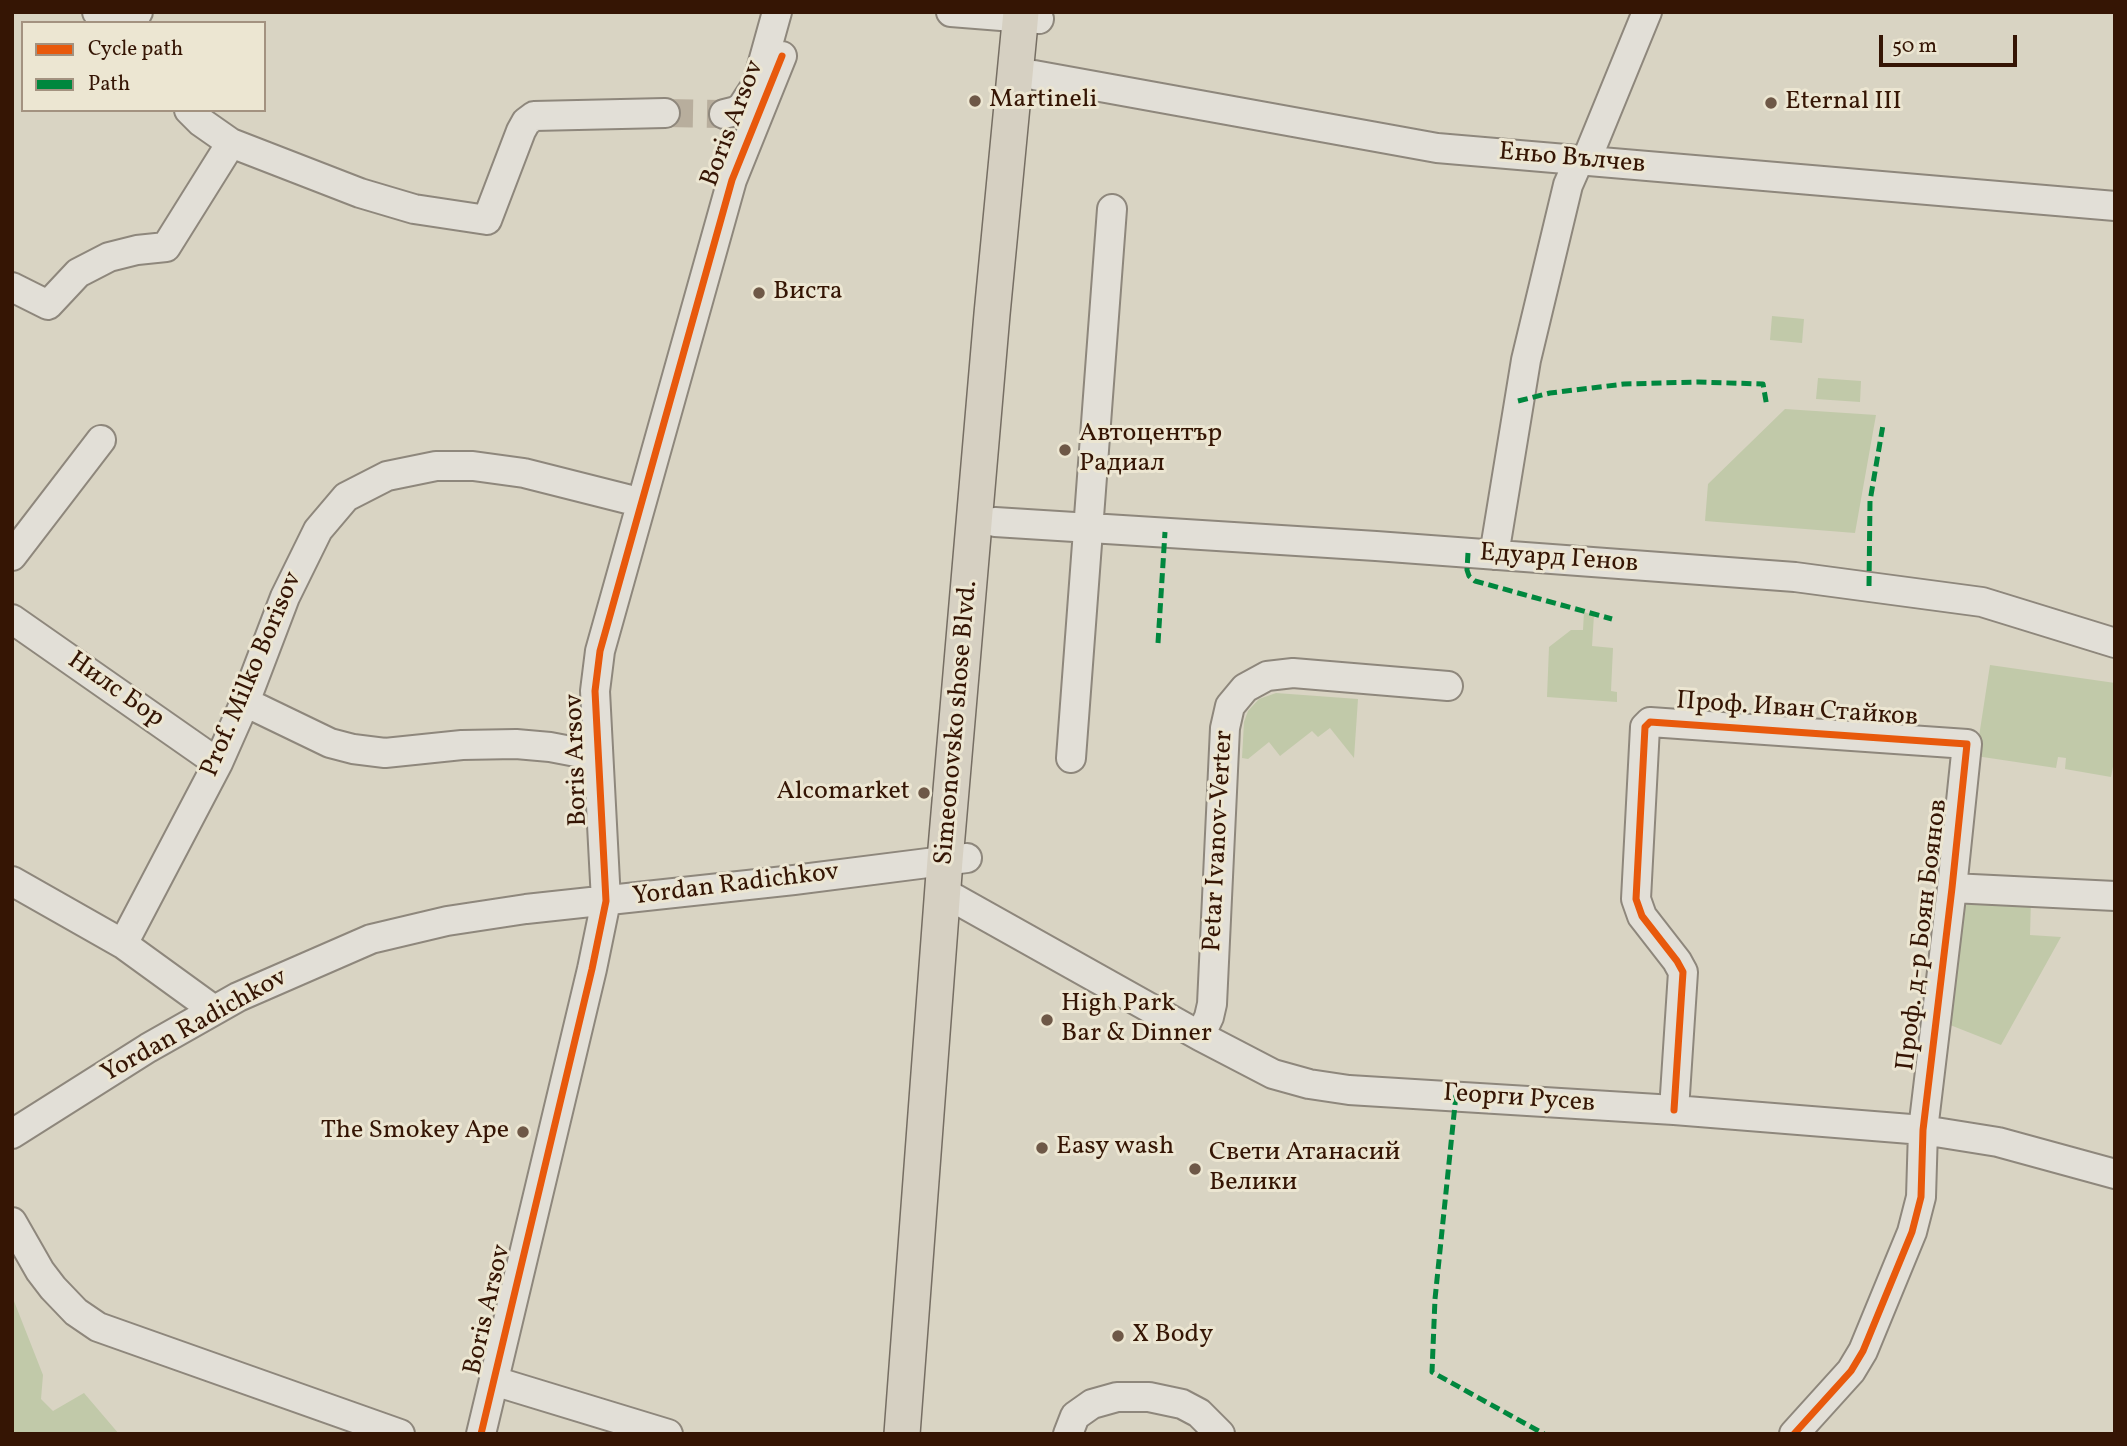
<!DOCTYPE html>
<html>
<head>
<meta charset="utf-8">
<style>
  body { margin:0 }
  #map { position:relative; width:2127px; height:1446px; overflow:hidden; background:#d9d4c3; font-family:Vollkorn,serif }
  canvas { display:block }
  .frame { position:absolute; inset:0; border:14px solid #351504; pointer-events:none }
  .legend { position:absolute; left:21px; top:21px; width:245px; height:91px; box-sizing:border-box; background:#ece6d2; border:2px solid #a39280; margin:0; padding:9px 12px; list-style:none; font-size:21px; color:#351504 }
  .legend li { display:flex; align-items:center; gap:14px; height:35px }
  .legend b { width:35px; border:2px solid #a39280 }
  .scale { position:absolute; left:1879px; top:35px; width:138px; height:32px; box-sizing:border-box; border:4px solid #351504; border-top:0; padding-left:9px; font-size:21px; line-height:24px; white-space:nowrap; color:#351504; -webkit-text-stroke:5px #ece6d2; paint-order:stroke }
</style>
</head>
<body>
<div id="map">
<canvas width="2127" height="1446"></canvas>
<div class="frame"></div>
<ul class="legend">
<li><b style="height:9px;background:#e8590c"></b>Cycle path</li>
<li><b style="height:9px;background:#00873e"></b>Path</li>
</ul>
<div class="scale">50 m</div>
</div>
<script>
const ctx = document.querySelector('canvas').getContext('2d');
ctx.lineJoin = 'round';
function fillPath(path, color) { ctx.fillStyle = color; ctx.fill(path, 'evenodd'); }
const poly = rows => new Path2D(rows.map(r => 'M' + r).join(''));
function stroke(path, color, width, dash) { ctx.strokeStyle = color; ctx.lineWidth = width; ctx.lineCap = dash ? 'butt' : 'round'; ctx.setLineDash(dash || []); ctx.stroke(path); }
function drawText(font, color, halo, rows, align = 'center') {
  ctx.font = font + ' Vollkorn,serif'; ctx.lineWidth = 6; ctx.setLineDash([]); ctx.textBaseline = 'middle'; ctx.strokeStyle = halo; ctx.fillStyle = color; for (const [text, x, y, turn = 0] of rows) {
    ctx.save(); ctx.translate(x, y); ctx.rotate((+turn || 0) * Math.PI / 180); ctx.textAlign = isNaN(turn) ? turn : align; if (halo) ctx.strokeText(text, 0, 0); ctx.fillText(text, 0, 0); ctx.restore();
  }
}
const green = poly([
  [1772,316,1804,319,1802,343,1770,340],
  [1818,378,1861,381,1860,402,1816,399],
  [1785,409,1876,415,1855,533,1705,521,1708,484],
  [1584,612,1594,615,1592,646,1613,648,1611,691,1617,692,1617,702,1547,697,1549,647,1571,630,1583,630],
  [1990,665,2115,683,2115,756,2111,777,2065,769,2066,758,2058,757,2056,768,1976,756],
  [1276,693,1358,699,1354,758,1330,728,1318,737,1312,731,1280,756,1269,742,1248,759,1242,758,1244,722,1248,711,1259,699],
  [1960,896,2031,900,2030,935,2061,937,2001,1045,1945,1023],
  [12,1296,43,1375,41,1399,53,1411,84,1393,119,1434,12,1434]
]);
const minorTunnel = poly([
  [665,113,724,114]
]);
const minor = poly([
  [97,12,110,23],
  [951,12,1039,19],
  [130,23,138,12],
  [1034,75,1437,148,2115,206],
  [189,110,201,122,231,143,360,193,414,209,487,220,521,131,526,122,534,116,665,113],
  [724,114,736,111,742,107,757,84,777,12],
  [1586,161,1647,12],
  [12,287,48,305,78,273,109,257,137,250,166,247,231,143],
  [995,522,1376,546,1795,577,1982,602,2115,643],
  [1494,555,1526,360,1568,185,1579,160],
  [12,556,101,440],
  [12,619,218,763],
  [245,702,330,743,353,749,385,753,462,745,516,744,550,747,597,756],
  [1071,758,1112,209],
  [12,881,123,944,214,1010],
  [1952,888,2115,896],
  [943,892,1200,1036,1273,1074,1309,1084,1349,1090,1674,1110,1923,1130,1998,1142,2115,1174],
  [123,944,218,763,245,702,285,597,318,530,346,497,387,476,436,466,473,466,524,473,627,499],
  [1200,1036,1209,1017,1212,1004,1225,728,1230,706,1245,688,1267,676,1293,673,1448,686],
  [1674,1110,1683,972,1677,961,1642,916,1636,899,1645,727,1650,722,1967,744,1952,888,1923,1130,1921,1197,1912,1232,1863,1351,1851,1371,1794,1434],
  [12,1134,148,1048,238,997,371,939,447,921,526,909,794,880,967,858],
  [12,1222,40,1271,53,1288,76,1312,98,1327,400,1434],
  [494,1381,668,1434],
  [481,1434,592,969,606,901,595,691,600,651,732,180,782,56],
  [1068,1434,1075,1416,1092,1404,1117,1397,1149,1397,1182,1404,1199,1413,1220,1434]
]);
const major = poly([
  [902,1434,945,860,992,314,1021,12]
]);
const quiet = poly([
  [1518,401,1550,393,1624,384,1698,382,1763,384,1767,407],
  [1468,553,1467,570,1469,576,1475,581,1612,619],
  [1869,586,1870,501,1883,425],
  [1158,643,1165,532],
  [1456,1095,1435,1299,1432,1372,1544,1434]
]);
const cycleway = poly([
  [1674,1110,1683,972,1677,961,1642,916,1636,899,1645,727,1650,722,1967,744,1952,888,1923,1130,1921,1197,1912,1232,1863,1351,1851,1371,1794,1434],
  [481,1434,592,969,606,901,595,691,600,651,732,180,782,56]
]);
const markers = [
  [975,101,7,"#6e5847"],
  [1771,103,7,"#6e5847"],
  [759,293,7,"#6e5847"],
  [1065,450,7,"#6e5847"],
  [924,793,7,"#6e5847"],
  [1047,1020,7,"#6e5847"],
  [523,1132,7,"#6e5847"],
  [1042,1148,7,"#6e5847"],
  [1195,1169,7,"#6e5847"],
  [1118,1336,7,"#6e5847"]
];
const poiNames = [
  ["Martineli",989,101],
  ["Eternal III",1785,103],
  ["Виста",773,293],
  ["Автоцентър",1079,435],
  ["Радиал",1079,465],
  ["Alcomarket",910,793,"right"],
  ["High Park",1061,1005],
  ["Bar & Dinner",1061,1035],
  ["The Smokey Ape",509,1132,"right"],
  ["Easy wash",1056,1148],
  ["Свети Атанасий",1209,1154],
  ["Велики",1209,1184],
  ["X Body",1132,1336]
];
const streetNames = [
  ["Boris Arsov",734,124,-69],
  ["Еньо Вълчев",1572,160,5],
  ["Едуард Генов",1559,560,4],
  ["Prof. Milko Borisov",253,675,-67],
  ["Нилс Бор",115,691,35],
  ["Проф. Иван Стайков",1797,711,4],
  ["Simeonovsko shose Blvd.",958,723,-85],
  ["Boris Arsov",578,760,-92],
  ["Petar Ivanov-Verter",1220,841,-87],
  ["Yordan Radichkov",736,886,-7],
  ["Проф. д-р Боян Боянов",1924,935,-83],
  ["Yordan Radichkov",195,1027,-29],
  ["Георги Русев",1519,1100,4],
  ["Boris Arsov",489,1310,-77]
];
fillPath(green, '#c1c9a9');
stroke(minorTunnel, '#b8ae9d', 28, [28, 14]);
stroke(minor, '#8e877c', 32);
stroke(major, '#766e63', 38);
stroke(minor, '#e2dfd7', 28);
stroke(major, '#d6d0c2', 35);
stroke(quiet, '#00873e', 5, [10, 5]);
stroke(cycleway, '#e8590c', 7);
for (const [x, y, r, color] of markers) { const dot = new Path2D(); dot.arc(x, y, r, 0, 2 * Math.PI); ctx.fillStyle = color; ctx.fill(dot); stroke(dot, '#ece6d2', 2.5); }
drawText('26px', '#351504', '#ece6d2', poiNames, 'left');
drawText('26px', '#351504', '#ece6d2', streetNames);
</script>
</body>
</html>
